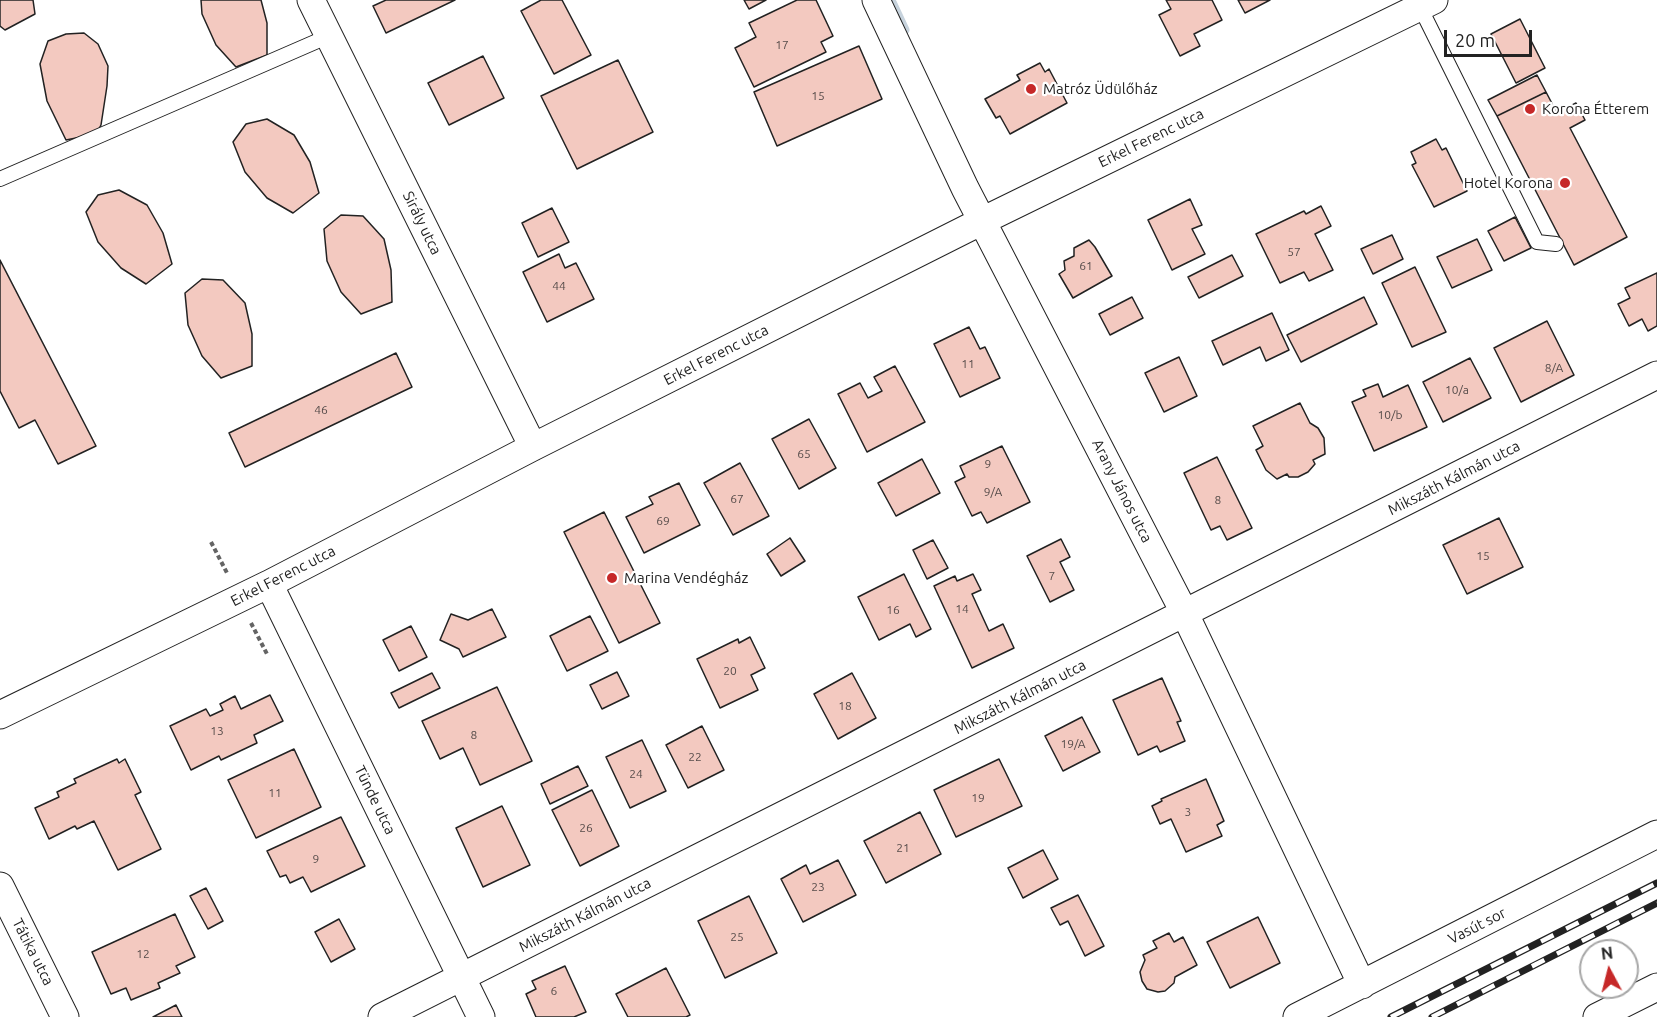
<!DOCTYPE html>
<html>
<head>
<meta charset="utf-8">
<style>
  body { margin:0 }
  #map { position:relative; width:1657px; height:1017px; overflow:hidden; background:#fff; font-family:Ubuntu,sans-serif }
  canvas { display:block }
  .north { position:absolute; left:1579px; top:939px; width:60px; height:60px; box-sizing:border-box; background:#fff; border:2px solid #a7a7a7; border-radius:50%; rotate:353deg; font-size:16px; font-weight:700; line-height:24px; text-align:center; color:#222 }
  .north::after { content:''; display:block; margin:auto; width:21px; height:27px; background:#c62828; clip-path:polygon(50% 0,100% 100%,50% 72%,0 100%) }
  .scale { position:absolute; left:1444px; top:30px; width:88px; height:27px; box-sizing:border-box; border:3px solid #222; border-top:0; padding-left:8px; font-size:18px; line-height:21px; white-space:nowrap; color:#222; -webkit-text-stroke:4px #fff; paint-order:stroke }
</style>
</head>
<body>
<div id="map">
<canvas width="1657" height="1017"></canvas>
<div class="north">N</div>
<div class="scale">20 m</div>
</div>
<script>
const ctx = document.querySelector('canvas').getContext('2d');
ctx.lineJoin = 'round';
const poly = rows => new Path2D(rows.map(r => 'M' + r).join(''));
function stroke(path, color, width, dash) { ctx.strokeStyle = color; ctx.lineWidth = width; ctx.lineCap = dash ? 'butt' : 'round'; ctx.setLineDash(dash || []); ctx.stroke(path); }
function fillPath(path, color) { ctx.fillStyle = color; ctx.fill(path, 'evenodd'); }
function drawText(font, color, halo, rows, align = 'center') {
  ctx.font = font + ' Ubuntu,sans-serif'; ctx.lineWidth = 4.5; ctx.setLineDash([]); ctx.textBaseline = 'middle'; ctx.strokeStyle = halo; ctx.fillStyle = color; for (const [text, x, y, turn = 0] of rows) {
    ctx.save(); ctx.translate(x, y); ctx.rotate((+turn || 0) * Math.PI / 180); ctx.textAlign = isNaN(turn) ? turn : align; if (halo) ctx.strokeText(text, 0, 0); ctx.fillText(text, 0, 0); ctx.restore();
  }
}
const stream = poly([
  [891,0,905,30]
]);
const building = poly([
  [0,0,33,0,35,14,5,30,0,26,0,0],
  [201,0,261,0,267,23,267,55,236,67,216,45,202,14,201,0],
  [386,0,455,0,386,33,373,6,386,0],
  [541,0,562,0,591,55,554,74,521,11,541,0],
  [744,0,766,0,749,9,744,0],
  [797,0,816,0,833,36,821,42,826,52,754,87,735,48,756,37,749,23,797,0],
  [1166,0,1212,0,1222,20,1194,34,1200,46,1180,56,1159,15,1171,9,1166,0],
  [1238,0,1270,0,1245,13,1238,0],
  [1520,19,1545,68,1516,83,1491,34,1520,19],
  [84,33,98,44,108,66,107,86,101,125,96,134,66,140,47,101,40,64,48,41,66,34,84,33],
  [859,46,882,99,777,146,754,92,859,46],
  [483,56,504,98,449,125,428,83,483,56],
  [618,60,653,132,577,169,541,96,618,60],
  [1040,63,1045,72,1049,69,1067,103,1010,134,1000,116,996,118,985,99,1020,80,1017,75,1040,63],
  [1537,75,1546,92,1497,116,1488,100,1537,75],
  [1546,92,1557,113,1576,103,1585,120,1570,128,1627,237,1574,265,1497,116,1546,92],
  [267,119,294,135,310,162,319,193,293,213,267,198,245,172,233,142,246,124,267,119],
  [1436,139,1442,150,1446,148,1467,191,1434,207,1412,165,1416,163,1411,152,1436,139],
  [119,190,147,205,163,233,172,264,146,284,121,268,98,242,86,212,98,195,119,190],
  [1190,199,1202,225,1192,229,1205,254,1172,270,1148,220,1190,199],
  [1321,206,1331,226,1315,234,1333,270,1309,281,1304,272,1280,283,1256,234,1304,211,1306,214,1321,206],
  [552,208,569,242,538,257,522,223,552,208],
  [341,215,363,216,384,239,391,270,392,302,361,314,341,292,327,261,324,229,341,215],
  [1515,217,1531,248,1504,261,1488,231,1515,217],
  [1392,235,1403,259,1373,274,1361,249,1392,235],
  [1477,239,1492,270,1452,288,1437,257,1477,239],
  [1089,240,1095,247,1112,276,1073,298,1059,274,1065,270,1064,261,1074,256,1074,248,1089,240],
  [559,254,565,268,576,263,594,299,547,322,523,272,559,254],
  [1232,255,1243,276,1199,298,1188,277,1232,255],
  [0,260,96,446,58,464,35,420,19,428,0,391,0,260],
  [1415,267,1446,332,1412,347,1382,283,1415,267],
  [1657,273,1657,326,1648,331,1642,319,1629,326,1618,304,1630,298,1625,288,1657,273],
  [202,279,223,280,245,303,252,334,252,366,221,378,202,356,188,325,185,293,202,279],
  [1132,297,1143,318,1110,335,1099,314,1132,297],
  [1364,297,1377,324,1301,362,1287,335,1364,297],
  [1272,313,1289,350,1266,361,1260,347,1223,365,1212,341,1272,313],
  [1547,321,1574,375,1521,402,1494,348,1547,321],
  [969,327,980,349,985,347,1000,378,960,397,934,344,969,327],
  [396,353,412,387,245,467,229,433,396,353],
  [1179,357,1197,396,1164,412,1145,373,1179,357],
  [1470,358,1491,398,1443,422,1423,382,1470,358],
  [895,366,925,422,867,452,838,394,860,383,868,398,882,391,874,377,895,366],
  [1378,384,1383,397,1408,385,1427,427,1374,451,1352,402,1366,396,1363,390,1378,384],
  [1300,403,1310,423,1318,428,1324,438,1325,454,1313,460,1315,464,1308,472,1298,477,1289,477,1287,474,1277,479,1266,470,1256,450,1263,446,1253,426,1300,403],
  [809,419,836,468,799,489,772,439,809,419],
  [1002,446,1030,502,987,523,981,512,972,516,955,482,965,477,960,466,1002,446],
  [1217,457,1252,528,1227,540,1220,526,1211,530,1184,473,1217,457],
  [922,459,940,493,896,516,878,483,922,459],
  [740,463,769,516,733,535,704,483,740,463],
  [679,483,700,525,644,553,626,517,653,504,649,497,679,483],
  [604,512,660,623,619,643,564,532,604,512],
  [1499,518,1523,567,1467,594,1443,545,1499,518],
  [790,538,805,561,781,576,767,554,790,538],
  [1061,539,1070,557,1060,562,1074,590,1050,602,1027,556,1061,539],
  [933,540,948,568,927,579,913,550,933,540],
  [904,574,931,629,916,637,910,624,879,640,858,597,904,574],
  [973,574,981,590,972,594,989,631,1003,624,1014,648,972,668,934,586,955,576,957,581,973,574],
  [492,609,506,637,463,657,459,649,440,640,451,614,468,620,492,609],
  [590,616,608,651,567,671,550,636,590,616],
  [411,626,427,657,399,671,383,640,411,626],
  [750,637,765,668,751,675,758,690,720,708,697,659,738,639,739,643,750,637],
  [617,672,629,696,602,709,590,685,617,672],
  [432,673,440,688,399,708,391,693,432,673],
  [852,673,876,718,838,739,814,694,852,673],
  [1162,678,1181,721,1177,722,1185,741,1160,752,1157,746,1138,755,1113,700,1162,678],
  [497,687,532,761,480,785,463,748,440,759,422,721,497,687],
  [270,695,283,721,254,735,257,743,221,760,219,756,191,770,170,726,206,709,210,716,223,710,220,704,235,696,241,709,270,695],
  [1082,717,1100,752,1063,771,1045,736,1082,717],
  [702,726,724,770,688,788,666,745,702,726],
  [642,740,666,791,630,808,606,757,642,740],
  [294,749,321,807,256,838,228,780,294,749],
  [117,759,119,763,125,759,141,792,135,795,161,849,118,870,94,821,77,829,75,826,49,839,35,808,59,797,57,792,76,783,74,779,117,759],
  [999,759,1022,806,956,837,934,790,999,759],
  [578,766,588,786,550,804,541,784,578,766],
  [1206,779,1224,821,1217,825,1222,836,1186,852,1171,819,1160,824,1152,806,1162,801,1161,799,1206,779],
  [592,790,619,846,580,866,552,810,592,790],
  [502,806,530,865,483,887,456,828,502,806],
  [920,812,941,854,886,883,864,841,920,812],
  [341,817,365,866,311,892,303,877,290,883,286,875,280,877,267,851,341,817],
  [1043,850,1058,879,1023,898,1008,868,1043,850],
  [838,860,856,895,803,922,781,879,806,865,810,874,838,860],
  [206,888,223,921,208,929,190,896,206,888],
  [1078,895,1104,946,1085,956,1068,921,1060,925,1051,908,1078,895],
  [749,896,777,953,725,978,698,921,749,896],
  [175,914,195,957,176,966,180,973,158,983,160,988,131,1000,126,988,111,994,92,952,175,914],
  [1258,917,1280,963,1230,988,1207,942,1258,917],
  [339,919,355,949,331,962,315,932,339,919],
  [1169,933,1174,942,1183,937,1197,965,1175,977,1174,983,1165,991,1158,992,1147,989,1142,981,1140,972,1145,960,1143,955,1157,948,1153,941,1169,933],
  [565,966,586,1012,574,1017,536,1017,526,994,536,989,532,981,565,966],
  [666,968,690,1015,686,1017,628,1017,616,994,666,968],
  [176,1005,182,1017,153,1017,176,1005]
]);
const path = poly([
  [211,542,227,573],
  [251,623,268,656]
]);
const lane = poly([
  [1420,7,1537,242,1556,244],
  [0,179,329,36]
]);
const street = poly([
  [311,0,533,447],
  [876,0,965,188,1185,614,1362,985],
  [269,584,481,1017],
  [0,715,269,584,533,447,982,221,1434,0],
  [0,886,65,1017],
  [382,1017,1657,375],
  [1297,1017,1657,834],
  [1597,1017,1657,987]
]);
const rail = poly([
  [1391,1017,1657,883],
  [1432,1017,1657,903]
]);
const markers = [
  [1031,89,6,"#c62828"],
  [1530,109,6,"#c62828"],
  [1565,183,6,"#c62828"],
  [612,578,6,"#c62828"]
];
const numberNames = [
  ["17",782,45],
  ["15",818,96],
  ["57",1294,252],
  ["61",1086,266],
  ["44",559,286],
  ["11",968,364],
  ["8/A",1554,368],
  ["10/a",1457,390],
  ["46",321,410],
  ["10/b",1390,415],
  ["65",804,454],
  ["9",988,464],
  ["9/A",993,492],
  ["67",737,499],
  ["8",1218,500],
  ["69",663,521],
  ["15",1483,556],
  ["7",1052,576],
  ["14",962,609],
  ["16",893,610],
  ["20",730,671],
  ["18",845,706],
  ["13",217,731],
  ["8",474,735],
  ["19/A",1073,744],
  ["22",695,757],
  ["24",636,774],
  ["11",275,793],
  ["19",978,798],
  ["3",1188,812],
  ["26",586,828],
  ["21",903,848],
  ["9",316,859],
  ["23",818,887],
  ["25",737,937],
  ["12",143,954],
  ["6",554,991]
];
const poiNames = [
  ["Matróz Üdülőház",1043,89],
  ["Korona Étterem",1542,109],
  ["Hotel Korona",1553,183,"right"],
  ["Marina Vendégház",624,578]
];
const streetNames = [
  ["Erkel Ferenc utca",1151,138,-26],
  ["Sirály utca",422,223,64],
  ["Erkel Ferenc utca",716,355,-27],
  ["Mikszáth Kálmán utca",1454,478,-27],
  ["Arany János utca",1122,491,63],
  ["Erkel Ferenc utca",283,576,-27],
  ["Mikszáth Kálmán utca",1020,697,-27],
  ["Tünde utca",375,800,64],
  ["Mikszáth Kálmán utca",585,915,-27],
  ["Vasút sor",1477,926,-27],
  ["Tátika utca",33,952,63]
];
stroke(stream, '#c7d3dd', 9);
fillPath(building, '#f3c9c0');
stroke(building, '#222', 1.5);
stroke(lane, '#222', 16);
stroke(street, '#222', 29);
stroke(path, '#646464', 4, [4.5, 3]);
stroke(lane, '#fff', 14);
stroke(street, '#fff', 27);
stroke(rail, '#222', 7);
stroke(rail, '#fff', 4.5, [14]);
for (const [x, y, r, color] of markers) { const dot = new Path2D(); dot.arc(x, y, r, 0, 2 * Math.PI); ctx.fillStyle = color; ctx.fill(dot); stroke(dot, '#fff', 2); }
drawText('12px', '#564c4a', null, numberNames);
drawText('15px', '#222', '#fff', poiNames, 'left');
drawText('15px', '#222', '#fff', streetNames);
</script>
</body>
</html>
